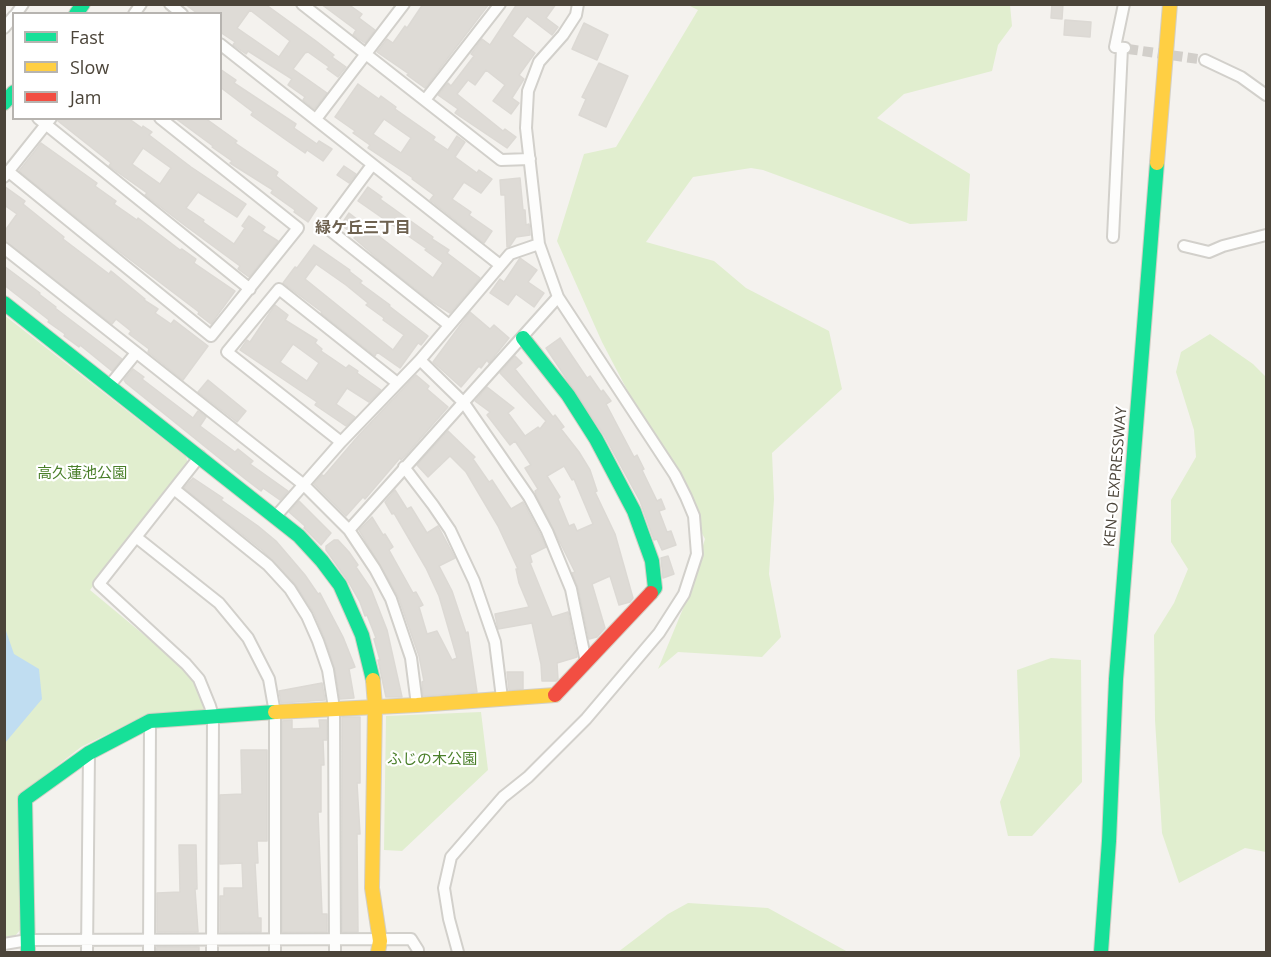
<!DOCTYPE html>
<html>
<head>
<meta charset="utf-8">
<style>
  body { margin:0 }
  #map { position:relative; width:1271px; height:957px; overflow:hidden; background:#f4f2ee; font-family:"Open Sans",sans-serif }
  canvas { display:block }
  .frame { position:absolute; inset:0; border:6px solid #4b4439; pointer-events:none }
  .legend { position:absolute; left:12px; top:12px; width:210px; height:108px; box-sizing:border-box; background:#fff; border:2px solid #b7b4b0; margin:0; padding:8px 10px; list-style:none; font-size:18px; color:#4b4439 }
  .legend li { display:flex; align-items:center; gap:12px; height:30px }
  .legend b { width:30px; border:2px solid #b7b4b0 }
</style>
</head>
<body>
<div id="map">
<canvas width="1271" height="957"></canvas>
<div class="frame"></div>
<ul class="legend">
<li><b style="height:8px;background:#16e098"></b>Fast</li>
<li><b style="height:8px;background:#ffcf43"></b>Slow</li>
<li><b style="height:8px;background:#f24e42"></b>Jam</li>
</ul>
</div>
<script>
const ctx = document.querySelector('canvas').getContext('2d');
ctx.lineJoin = 'round';
function fillPath(path, color) { ctx.fillStyle = color; ctx.fill(path, 'evenodd'); }
const poly = rows => new Path2D(rows.map(r => 'M' + r).join(''));
function stroke(path, color, width, dash) { ctx.strokeStyle = color; ctx.lineWidth = width; ctx.lineCap = dash ? 'butt' : 'round'; ctx.setLineDash(dash || []); ctx.stroke(path); }
function drawText(font, color, halo, rows, align = 'center') {
  ctx.font = font + ' "Open Sans","Noto Sans JP",sans-serif'; ctx.lineWidth = 4.5; ctx.setLineDash([]); ctx.textBaseline = 'middle'; ctx.strokeStyle = halo; ctx.fillStyle = color; for (const [text, x, y, turn = 0] of rows) {
    ctx.save(); ctx.translate(x, y); ctx.rotate((+turn || 0) * Math.PI / 180); ctx.textAlign = isNaN(turn) ? turn : align; if (halo) ctx.strokeText(text, 0, 0); ctx.fillText(text, 0, 0); ctx.restore();
  }
}
const green = poly([
  [688,5,1010,5,1012,26,998,45,992,71,904,94,877,118,970,174,967,221,910,224,763,170,751,168,693,177,646,242,714,261,746,288,829,331,842,389,772,453,774,499,769,574,781,637,762,657,678,652,658,669,687,599,705,539,602,342,557,241,584,154,616,147,698,10],
  [4,315,186,457,188,464,90,590,185,669,203,698,204,711,146,715,81,747,21,794,19,797,20,930,15,936,5,937],
  [1210,334,1253,364,1266,377,1266,852,1245,848,1179,883,1162,833,1155,720,1154,635,1174,603,1188,569,1171,542,1171,500,1196,457,1194,430,1176,372,1181,352],
  [1051,658,1081,660,1082,782,1032,836,1008,836,1000,802,1020,756,1017,670],
  [481,712,488,770,402,851,384,850,386,716],
  [688,903,768,908,848,952,618,952,668,914]
]);
const water = poly([
  [5,628,14,654,39,669,42,699,5,743]
]);
const building = poly([
  [185,4,265,4,316,41,334,55,332,57,346,67,338,77,327,69,329,67,308,52,305,53,293,69,327,93,314,109,303,100,305,97,288,85,292,79,248,51,246,54,233,45,235,42,220,32,220,14,198,14,185,4],
  [250,10,290,41,279,57,237,28,250,10],
  [321,4,348,4,362,14,359,18,375,30,365,43,353,35,356,30,321,4],
  [423,4,489,4,425,88,407,75,409,74,377,52,387,39,393,43,405,26,407,28,423,4],
  [517,4,556,4,546,18,558,27,552,35,527,16,512,36,535,53,519,75,524,79,512,98,519,103,511,114,493,101,505,85,486,70,475,85,468,80,457,94,503,131,505,129,516,137,507,148,455,113,458,109,438,95,448,83,451,86,474,56,471,54,482,39,490,45,517,4],
  [1052,4,1063,4,1062,19,1051,18,1052,4],
  [1065,20,1091,22,1090,37,1064,35,1065,20],
  [584,23,608,35,597,60,572,49,584,23],
  [599,63,628,76,606,127,579,115,586,99,582,97,599,63],
  [220,69,236,80,234,83,296,124,294,128,317,144,319,141,332,149,323,161,307,150,305,153,289,142,251,115,253,112,220,87,220,69],
  [358,84,379,99,381,96,396,107,395,109,435,137,433,140,448,150,457,136,465,142,455,157,477,173,479,170,492,179,481,193,464,182,452,199,471,212,469,215,492,231,484,243,430,200,434,195,412,179,413,178,368,148,370,145,353,133,355,131,335,117,358,84],
  [384,119,411,138,401,153,373,134,384,119],
  [58,118,128,118,142,128,143,126,152,132,149,135,191,167,246,204,237,217,198,192,186,208,204,220,203,222,234,244,245,228,242,226,249,216,265,227,262,231,278,241,249,277,238,269,240,266,183,224,145,195,147,193,109,166,111,163,58,121,58,118],
  [143,148,171,168,160,184,132,164,143,148],
  [175,118,205,118,237,141,235,143,278,172,276,176,317,208,308,222,294,212,295,210,271,193,273,190,230,163,232,161,212,147,213,146,175,118],
  [41,143,97,183,95,186,116,201,114,204,137,220,138,218,180,250,182,249,196,259,194,263,235,291,211,324,198,314,199,312,116,249,19,171,41,143],
  [344,166,356,174,349,183,337,175,344,166],
  [520,178,523,210,525,210,526,225,529,224,530,235,516,237,510,246,507,247,505,195,501,195,500,180,520,178],
  [4,186,25,201,23,204,64,237,63,239,109,274,111,271,145,299,144,300,158,309,155,313,171,324,174,320,208,346,183,380,148,352,149,349,129,334,131,331,116,319,112,324,4,241,4,232,17,214,4,205,4,186],
  [368,187,382,197,380,199,433,237,432,239,449,250,447,253,480,278,450,313,431,301,385,265,354,238,356,236,341,225,349,213,433,278,443,263,425,250,427,249,358,201,368,187],
  [314,245,350,270,349,271,362,281,360,283,390,305,389,306,428,336,421,345,418,343,400,368,377,352,375,356,321,313,322,312,283,283,295,267,297,268,314,245],
  [316,264,346,285,368,303,366,305,384,318,383,320,404,335,393,350,305,279,316,264],
  [520,258,537,270,528,282,544,293,534,307,516,294,508,305,490,293,500,279,504,282,520,258],
  [4,266,40,293,39,294,56,307,55,308,122,359,112,371,80,345,79,347,64,336,65,334,48,322,49,320,4,285,4,266],
  [275,305,288,315,285,320,317,340,315,343,322,349,321,351,346,368,349,365,358,371,357,373,381,390,369,402,347,388,336,404,355,417,346,426,315,405,317,402,240,350,247,340,250,342,275,305],
  [293,344,319,363,307,381,280,362,293,344],
  [470,312,490,329,494,325,509,338,489,363,487,360,481,368,479,366,461,387,433,362,470,312],
  [560,338,587,378,590,376,601,392,603,390,611,401,606,404,634,457,637,455,644,469,642,470,657,501,661,499,665,509,659,511,667,532,671,531,676,545,662,550,657,539,654,540,640,501,604,435,546,348,560,338],
  [515,356,522,363,515,369,553,417,555,415,564,427,561,429,579,452,590,470,597,491,595,492,615,534,633,598,630,602,619,605,610,576,592,584,605,628,597,637,589,639,578,587,572,573,575,572,536,495,535,491,538,489,525,468,531,465,515,441,510,445,487,415,490,412,475,401,487,387,514,408,508,413,525,436,538,427,540,429,546,421,500,373,515,356],
  [564,466,572,480,574,479,593,524,577,531,574,524,569,526,558,499,560,497,547,476,564,466],
  [133,369,144,377,142,379,193,418,198,411,206,417,200,426,235,452,238,449,253,461,250,464,288,491,280,500,263,488,261,491,244,478,126,383,124,380,133,369],
  [416,375,429,386,427,389,448,407,406,455,401,460,400,458,365,499,363,497,346,516,314,484,322,475,324,476,359,435,416,375],
  [208,380,246,411,237,422,198,392,208,380],
  [448,431,475,457,473,459,489,482,492,480,511,509,523,502,540,534,546,547,530,555,532,562,530,563,552,617,568,612,577,657,557,663,558,679,556,681,542,681,541,664,532,623,498,629,495,614,529,607,519,583,516,569,518,569,498,526,466,472,450,456,428,477,417,465,448,431],
  [193,478,223,498,221,500,258,526,276,541,305,575,318,594,320,593,343,637,355,667,349,669,354,698,340,699,335,669,325,639,314,613,296,585,262,550,184,488,193,478],
  [395,490,407,509,411,507,427,533,438,526,455,558,439,566,452,591,466,633,468,632,477,692,423,696,422,682,424,681,419,656,398,596,359,530,372,517,383,535,385,534,393,547,389,550,413,593,416,592,423,605,419,607,427,634,437,631,452,660,457,658,439,596,426,568,394,513,392,514,385,502,395,490],
  [299,501,331,533,321,545,304,528,305,526,289,512,299,501],
  [334,540,338,540,349,552,358,565,356,567,371,589,387,630,402,697,386,697,378,660,380,660,374,639,376,638,367,615,365,616,360,602,348,581,326,550,326,546,334,540],
  [668,556,674,574,663,578,661,558,668,556],
  [507,672,523,672,523,689,509,690,507,672],
  [322,683,325,700,281,703,279,691,322,683],
  [342,717,360,717,360,783,357,783,360,834,357,834,358,932,342,932,342,717],
  [292,720,292,729,320,728,319,720,327,720,327,740,323,740,324,765,321,765,321,812,318,812,322,914,327,914,327,932,282,932,282,721,292,720],
  [241,750,267,750,267,841,257,841,258,863,255,863,258,918,261,918,261,932,220,932,220,896,224,896,224,888,243,888,242,863,220,864,220,795,242,794,241,750],
  [179,845,196,845,197,889,195,889,198,932,157,932,157,893,180,892,179,845],
  [157,947,199,947,199,952,156,952,157,947]
]);
const streetTunnel = poly([
  [1128,49,1205,60]
]);
const street = poly([
  [170,4,182,14],
  [302,4,501,160,530,159],
  [1124,4,1115,47,1125,48],
  [16,14,23,4],
  [134,14,141,4],
  [4,28,14,16],
  [220,44,500,265],
  [1205,60,1241,77,1266,95],
  [425,100,500,4],
  [38,118,250,289],
  [316,119,404,4],
  [372,165,326,227,449,325],
  [9,172,211,336,298,228,160,118],
  [4,177,51,118],
  [1113,237,1122,48],
  [1184,246,1209,252,1223,246,1266,235],
  [4,248,304,485,349,530,375,569,391,599,411,658,417,705],
  [420,360,464,403,529,497,547,531,571,589,586,662],
  [110,385,136,353],
  [341,442,227,352,279,289,396,382],
  [200,456,99,584,186,664,199,679,210,706,213,716,212,952],
  [404,467,433,505,450,530,474,581,495,642,502,698],
  [174,489,268,565,290,589,307,616,318,641,328,670,334,708,335,952],
  [276,516,341,442,420,360,510,254,539,244],
  [349,530,558,297],
  [136,537,219,603,248,638,269,679,275,713,275,952],
  [4,944,28,940,411,939,418,950,418,952],
  [87,952,89,753],
  [149,952,150,721],
  [458,952,449,919,444,888,451,857,503,797,528,777,586,719,659,633,684,594,697,554,694,516,686,497,675,475,558,297,539,244,526,128,528,91,539,62,563,35,576,15,578,4]
]);
const fast = poly([
  [76,14,83,4],
  [4,103,14,92],
  [4,303,299,536,322,561,340,585,362,635,373,680],
  [523,338,568,395,596,439,634,511,652,561,655,588,651,593],
  [28,952,25,799,89,753,150,721,275,712],
  [1101,952,1109,841,1116,679,1157,163]
]);
const slow = poly([
  [1157,163,1170,4],
  [373,680,375,706,372,888,380,941,378,952],
  [275,712,417,705,555,695]
]);
const jam = poly([
  [555,695,651,593]
]);
const parkNames = [
  ["高久蓮池公園",82,474],
  ["ふじの木公園",432,760]
];
const streetNames = [
  ["KEN-O EXPRESSWAY",1116,477,-85]
];
const neighbourhoodNames = [
  ["緑ケ丘三丁目",363,228]
];
fillPath(green, '#e1eecf');
fillPath(water, '#c0ddf1');
fillPath(building, '#dedbd6');
stroke(building, '#dcd9d4', 1.5);
stroke(streetTunnel, '#d2cfca', 10, [10, 5]);
stroke(street, '#d2d0cb', 14);
stroke(fast, '#d3cfc5', 16);
stroke(slow, '#d3cfc5', 16);
stroke(jam, '#d3cfc5', 16);
stroke(street, '#fdfdfc', 10);
stroke(fast, '#16e098', 14);
stroke(slow, '#ffcf43', 14);
stroke(jam, '#f24e42', 14);
drawText('15px', '#4a7f2a', '#fff', parkNames);
drawText('15px', '#4b4439', '#fff', streetNames);
drawText('bold 16px', '#6e6250', '#fff', neighbourhoodNames);
</script>
</body>
</html>
